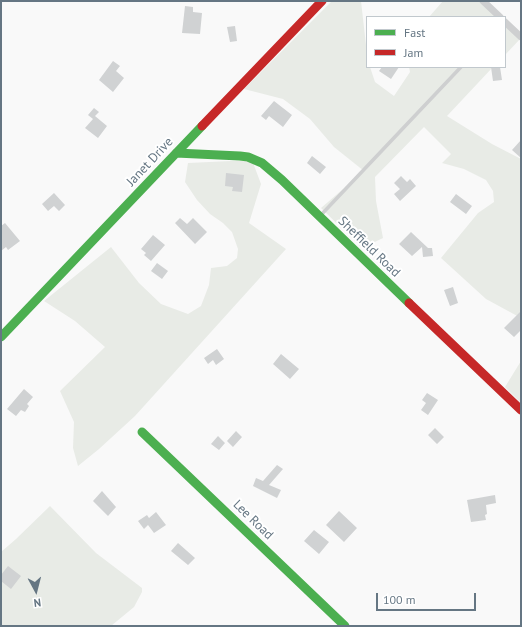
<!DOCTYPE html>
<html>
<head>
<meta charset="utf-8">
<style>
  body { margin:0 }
  #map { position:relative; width:522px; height:627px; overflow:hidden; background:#f9f9f9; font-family:"PT Sans",sans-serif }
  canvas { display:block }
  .frame { position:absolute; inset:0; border:2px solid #657683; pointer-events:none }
  .legend { position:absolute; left:366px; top:16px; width:140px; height:52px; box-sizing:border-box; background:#fff; border:1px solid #c1c8cd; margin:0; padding:5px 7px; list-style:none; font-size:12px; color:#657683 }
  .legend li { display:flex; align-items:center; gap:8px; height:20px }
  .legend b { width:20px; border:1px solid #c1c8cd }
  .north { position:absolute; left:16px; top:571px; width:40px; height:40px; -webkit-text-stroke:3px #fff; paint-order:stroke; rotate:173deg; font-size:11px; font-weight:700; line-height:16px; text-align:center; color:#657683 }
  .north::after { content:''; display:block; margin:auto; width:14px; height:18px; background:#657683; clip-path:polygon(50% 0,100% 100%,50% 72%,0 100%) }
  .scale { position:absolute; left:376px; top:593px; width:100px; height:18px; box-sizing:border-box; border:2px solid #657683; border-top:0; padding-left:5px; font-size:12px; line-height:14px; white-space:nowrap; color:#657683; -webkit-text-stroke:3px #fff; paint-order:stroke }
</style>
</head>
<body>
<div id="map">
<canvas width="522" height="627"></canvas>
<div class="frame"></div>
<ul class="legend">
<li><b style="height:5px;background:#4caf50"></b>Fast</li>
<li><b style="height:5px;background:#c62828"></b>Jam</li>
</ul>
<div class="north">N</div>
<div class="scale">100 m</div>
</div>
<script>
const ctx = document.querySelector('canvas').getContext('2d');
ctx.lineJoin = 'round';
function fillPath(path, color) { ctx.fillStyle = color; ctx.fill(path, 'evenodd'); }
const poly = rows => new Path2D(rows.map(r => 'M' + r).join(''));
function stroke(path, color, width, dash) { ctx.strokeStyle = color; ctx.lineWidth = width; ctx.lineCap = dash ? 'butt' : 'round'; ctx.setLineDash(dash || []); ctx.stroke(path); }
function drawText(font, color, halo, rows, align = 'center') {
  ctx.font = font + ' "PT Sans",sans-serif'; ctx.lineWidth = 4; ctx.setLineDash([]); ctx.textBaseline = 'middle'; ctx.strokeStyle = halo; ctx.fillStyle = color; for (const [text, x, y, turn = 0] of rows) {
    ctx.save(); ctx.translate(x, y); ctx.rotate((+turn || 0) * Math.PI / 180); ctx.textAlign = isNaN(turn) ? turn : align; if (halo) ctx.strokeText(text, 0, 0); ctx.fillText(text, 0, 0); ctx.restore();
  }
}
const green = poly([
  [332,1,361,1,367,54,367,67,370,67,375,82,394,96,410,72,409,67,493,67,447,116,492,144,521,159,521,318,486,299,441,258,478,213,494,202,493,191,486,180,464,169,442,163,451,154,424,127,375,177,376,201,383,238,362,248,321,208,364,171,334,147,310,119,283,99,244,89],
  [443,1,484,1,502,17,429,17],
  [505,20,521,38,505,55],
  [252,160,261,184,249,223,286,249,135,416,99,449,78,466,73,448,74,422,60,391,105,347,75,321,44,301,111,247,139,283,161,304,188,314,201,306,209,285,211,268,227,266,237,258,238,249,232,232,223,223,210,214,197,200,185,182,188,163],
  [521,361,521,403,505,387],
  [50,506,96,553,142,588,142,592,134,607,111,626,1,626,1,552,16,539]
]);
const building = poly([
  [185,6,193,7,193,12,202,13,200,34,182,33],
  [235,26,237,41,230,42,227,27],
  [113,61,120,66,116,71,124,78,113,92,99,80],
  [382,67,399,67,391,79,379,71],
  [491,67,500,67,502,80,493,81],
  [274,101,292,115,283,127,269,116,266,120,261,116],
  [94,108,99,112,95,116,107,126,98,138,85,128,93,119,88,115],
  [521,140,521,158,512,150],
  [312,156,326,167,320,174,307,163],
  [226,173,244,175,242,192,232,191,233,187,225,186],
  [401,176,407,182,410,179,416,186,400,201,394,194,400,189,394,183],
  [54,193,65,205,59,211,54,206,48,211,42,204],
  [456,194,472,206,466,214,450,202],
  [180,218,187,224,193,218,207,232,195,244,175,223],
  [5,223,20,241,8,250,6,247,1,251,1,226],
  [411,232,428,248,432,248,433,256,423,257,422,247,412,256,399,244],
  [153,235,165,245,151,261,144,255,146,253,141,249],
  [157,263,168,271,162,279,151,271],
  [453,287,458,303,450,306,444,290],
  [521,311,521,330,514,337,504,328],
  [217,349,224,359,216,365,213,360,208,364,204,358],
  [281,354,299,369,290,379,273,364],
  [24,389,33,397,27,404,29,406,25,412,21,410,16,416,7,409],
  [427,393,438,400,428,415,421,410,426,403,422,400],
  [435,428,444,437,437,444,428,435],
  [236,431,242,437,233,447,227,441],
  [218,436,225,443,219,450,211,444],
  [277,465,283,469,269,485,281,490,277,498,253,486,256,478,263,481],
  [102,491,116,507,108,516,93,501],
  [495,495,496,503,486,505,487,514,485,515,486,520,471,522,467,500],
  [339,511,357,528,344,542,326,525],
  [156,512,166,525,154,533,148,525,144,529,138,521,147,515,149,518],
  [314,530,329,542,319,554,304,541],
  [178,543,195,558,188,565,171,551],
  [8,566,21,576,11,589,1,581,1,575]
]);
const lane = poly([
  [320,216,461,67]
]);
const street = poly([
  [483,1,500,17],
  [505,22,521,37]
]);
const fast = poly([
  [176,153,240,156,248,157,262,163,282,180,409,303],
  [1,337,202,126],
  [142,432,345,626]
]);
const jam = poly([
  [202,126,322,1],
  [409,303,521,410]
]);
const streetNames = [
  ["Janet Drive",150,162,-47],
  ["Sheffield Road",369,247,44],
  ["Lee Road",253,520,44]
];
fillPath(green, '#e8ebe6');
fillPath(building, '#d0d2d3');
stroke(lane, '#cecfd0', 3.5);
stroke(street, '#cecfd0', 7);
stroke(fast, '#4caf50', 9);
stroke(jam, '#c62828', 9);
drawText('13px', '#657683', '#fff', streetNames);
</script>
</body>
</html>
